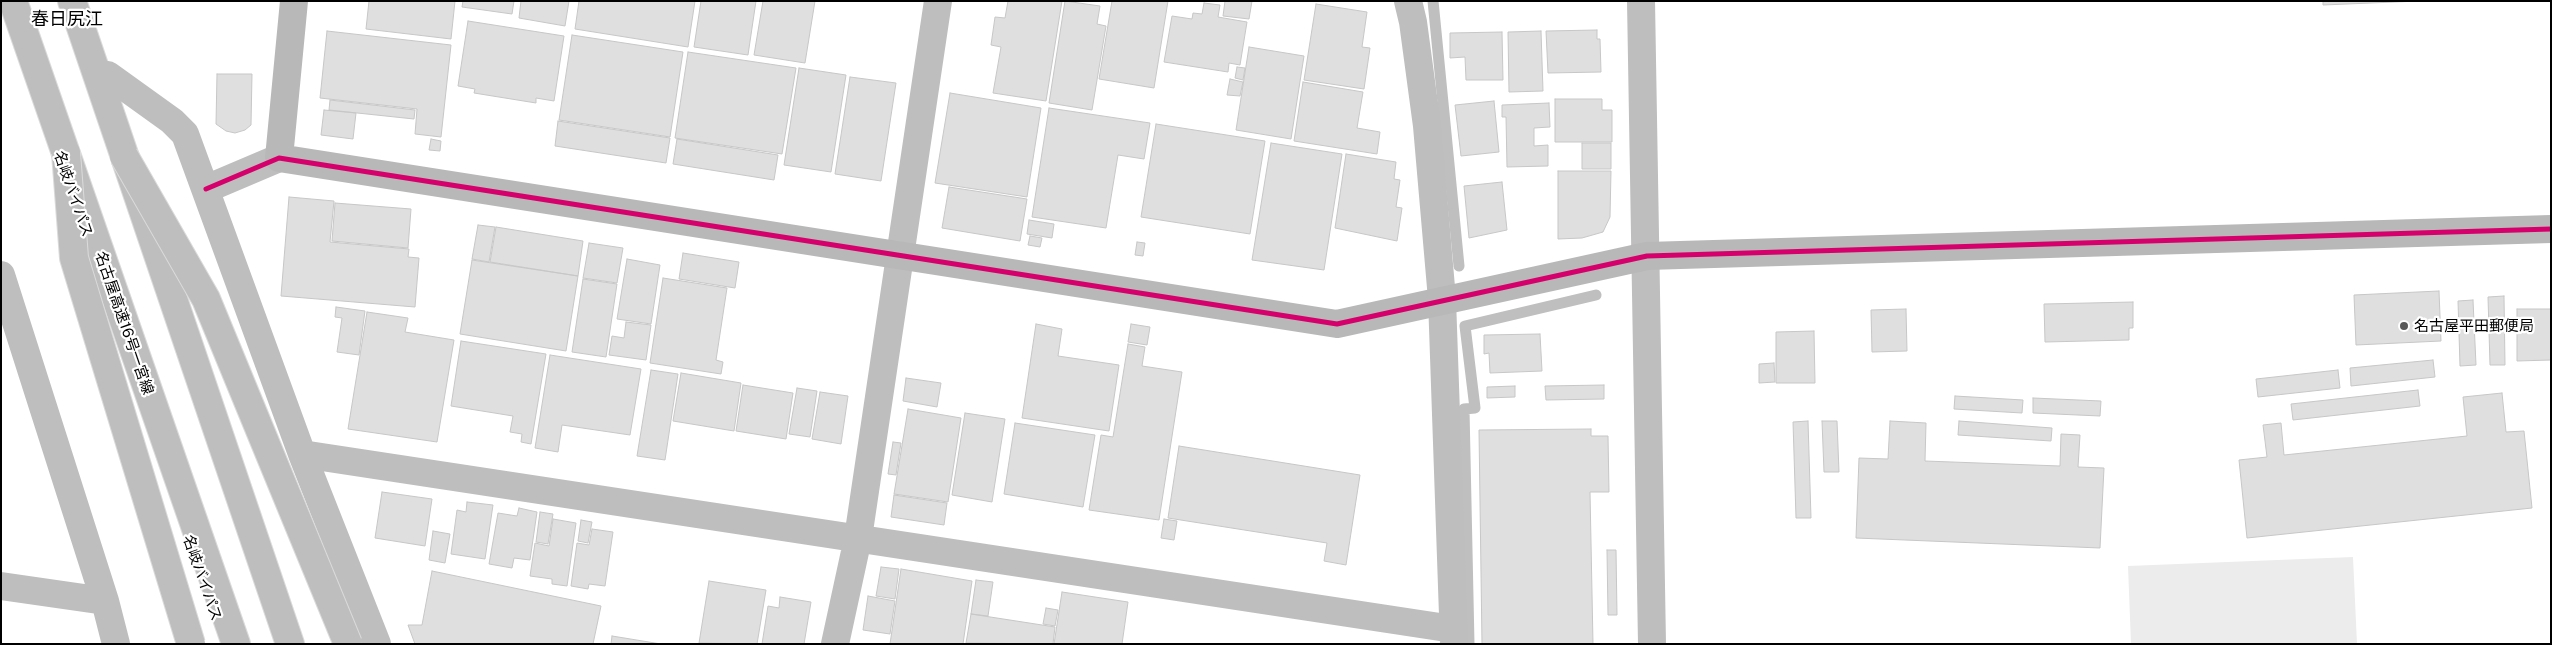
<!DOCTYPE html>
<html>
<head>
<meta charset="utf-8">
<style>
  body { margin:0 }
  #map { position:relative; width:2552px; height:645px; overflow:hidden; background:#fff; font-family:"Public Sans",sans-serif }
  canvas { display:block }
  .frame { position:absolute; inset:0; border:2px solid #000; pointer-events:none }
</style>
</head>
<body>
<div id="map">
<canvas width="2552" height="645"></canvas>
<div class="frame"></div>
</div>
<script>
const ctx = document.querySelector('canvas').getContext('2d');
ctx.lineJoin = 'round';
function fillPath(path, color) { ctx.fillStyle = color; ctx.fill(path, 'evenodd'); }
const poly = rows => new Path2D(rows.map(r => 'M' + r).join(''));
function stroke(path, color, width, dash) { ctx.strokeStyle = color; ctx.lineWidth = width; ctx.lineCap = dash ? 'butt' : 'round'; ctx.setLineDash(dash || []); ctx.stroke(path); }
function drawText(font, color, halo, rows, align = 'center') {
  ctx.font = font + ' "Public Sans","Noto Sans JP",sans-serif'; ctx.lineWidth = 4.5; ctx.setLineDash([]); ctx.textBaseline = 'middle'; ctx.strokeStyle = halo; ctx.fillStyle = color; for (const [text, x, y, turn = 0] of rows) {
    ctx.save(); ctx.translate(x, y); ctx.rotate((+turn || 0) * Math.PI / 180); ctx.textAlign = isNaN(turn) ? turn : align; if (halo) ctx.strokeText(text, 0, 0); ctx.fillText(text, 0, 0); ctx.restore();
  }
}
const green = poly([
  [2353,557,2357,644,2131,644,2128,566]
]);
const stream = poly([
  [1433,1,1459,266],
  [1469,644,1464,409,1475,408,1465,326,1596,295]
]);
const building = poly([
  [369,1,455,1,451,39,366,29,369,1],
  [463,1,514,1,512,14,462,7,463,1],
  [521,1,569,1,565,26,519,18,521,1],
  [579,1,695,1,688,47,575,29,579,1],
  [701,1,756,1,748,55,694,47,701,1],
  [763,1,815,1,805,63,754,55,763,1],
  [1008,1,1062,1,1046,101,993,93,1001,47,991,45,995,17,1005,18,1008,1],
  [1065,1,1100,6,1097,24,1106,26,1092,110,1049,103,1065,1],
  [1112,1,1168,1,1154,88,1099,79,1112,1],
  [1225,1,1252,1,1249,19,1223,16,1225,1],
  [2323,1,2419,1,2323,5,2323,1],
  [1204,3,1220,5,1218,17,1247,22,1240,65,1229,63,1228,72,1164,62,1172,16,1192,19,1193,13,1202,14,1204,3],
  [1316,4,1367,12,1362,47,1370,48,1364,89,1304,80,1316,4],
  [468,21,564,36,554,101,536,98,536,103,474,93,475,89,458,86,468,21],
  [1597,30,1597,39,1600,39,1601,72,1548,73,1546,31,1597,30],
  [327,31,451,45,441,137,415,134,417,109,320,98,327,31],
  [1541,31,1543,91,1509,92,1508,32,1541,31],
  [1502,32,1503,80,1466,80,1465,57,1450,58,1450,33,1502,32],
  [572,35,683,52,670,137,559,120,572,35],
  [1249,47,1304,56,1291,139,1236,130,1249,47],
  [688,52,796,68,782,154,675,138,688,52],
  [1237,67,1245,68,1243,80,1235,78,1237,67],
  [799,68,846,75,831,172,784,165,799,68],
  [217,74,252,74,251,125,245,130,235,133,226,131,216,124,217,74],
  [850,77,896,83,881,181,835,174,850,77],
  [1230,79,1243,82,1240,96,1227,95,1230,79],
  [1303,82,1363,92,1357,128,1380,132,1377,154,1294,141,1303,82],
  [950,93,1041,108,1027,197,935,183,950,93],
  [1555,99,1602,99,1602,110,1612,110,1612,142,1555,142,1555,99],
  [330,100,415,110,414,119,329,110,330,100],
  [1494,101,1499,152,1461,156,1455,105,1494,101],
  [1549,103,1550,127,1534,128,1534,146,1548,145,1548,166,1507,167,1506,117,1502,117,1502,105,1549,103],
  [1049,108,1150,123,1144,159,1118,155,1106,228,1032,217,1049,108],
  [324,110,356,113,353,139,321,135,324,110],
  [558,121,670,138,666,163,555,146,558,121],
  [1156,124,1265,141,1250,234,1141,217,1156,124],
  [431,139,441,141,440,151,429,150,431,139],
  [677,139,778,155,774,180,673,164,677,139],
  [1271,143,1342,154,1324,270,1252,260,1271,143],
  [1582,143,1611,143,1611,169,1582,169,1582,143],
  [1346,154,1396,162,1394,179,1400,180,1396,207,1402,208,1397,241,1335,228,1346,154],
  [1558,171,1611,171,1610,217,1603,232,1582,238,1558,239,1558,171],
  [1502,182,1507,230,1469,238,1464,186,1502,182],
  [949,187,1027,199,1020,241,942,228,949,187],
  [289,197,334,201,330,242,409,249,408,257,419,258,415,307,281,296,289,197],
  [335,203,411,209,408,248,332,241,335,203],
  [1029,220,1054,224,1052,238,1027,234,1029,220],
  [478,225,495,227,489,262,472,259,478,225],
  [496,227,583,241,578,276,490,262,496,227],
  [1030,236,1042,238,1040,247,1028,245,1030,236],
  [1137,242,1145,243,1143,256,1135,255,1137,242],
  [589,243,623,248,617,283,583,278,589,243],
  [683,253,739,262,735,288,679,279,683,253],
  [627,259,660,265,651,324,617,319,627,259],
  [472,260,578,276,566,351,460,334,472,260],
  [663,278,727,288,716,360,723,362,721,374,650,363,663,278],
  [583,279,617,284,606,357,572,352,583,279],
  [2439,291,2441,341,2356,345,2354,295,2439,291],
  [2504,296,2505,365,2490,365,2488,297,2504,296],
  [2473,300,2476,365,2460,366,2458,301,2473,300],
  [2133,302,2133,328,2129,328,2129,340,2045,342,2044,304,2133,302],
  [336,307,365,311,359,355,337,352,342,318,335,317,336,307],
  [1906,309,1907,351,1872,352,1871,310,1906,309],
  [2517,309,2551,309,2551,360,2517,361,2517,309],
  [367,312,408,318,405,332,454,340,437,442,348,429,367,312],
  [626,322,651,325,646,360,609,355,612,336,624,338,626,322],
  [1036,324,1062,329,1058,356,1119,365,1109,431,1022,418,1036,324],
  [1131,324,1150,327,1147,345,1128,342,1131,324],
  [1814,331,1815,383,1776,383,1776,332,1814,331],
  [1540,334,1542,371,1490,373,1489,353,1484,354,1484,335,1540,334],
  [461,341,546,354,531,444,521,442,522,434,510,432,513,416,451,406,461,341],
  [1128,344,1145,347,1142,366,1182,372,1159,520,1089,510,1101,435,1113,437,1128,344],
  [550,355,641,369,630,435,562,425,558,452,535,448,550,355],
  [2433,360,2435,377,2351,386,2350,368,2433,360],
  [1774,363,1775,382,1759,383,1759,364,1774,363],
  [651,370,678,374,665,460,637,456,651,370],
  [2338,370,2340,388,2258,397,2256,379,2338,370],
  [681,373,741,383,734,431,673,421,681,373],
  [906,378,941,383,937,407,903,401,906,378],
  [743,385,793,393,786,439,736,431,743,385],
  [1604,385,1604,399,1546,400,1545,386,1604,385],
  [1515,386,1515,397,1487,398,1487,387,1515,386],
  [797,388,817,391,810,437,789,434,797,388],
  [2418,390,2420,406,2293,420,2291,404,2418,390],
  [820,392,848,396,841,444,812,439,820,392],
  [2502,393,2506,432,2524,431,2532,508,2247,538,2239,460,2267,457,2263,425,2281,423,2284,455,2467,436,2463,397,2502,393],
  [1955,396,2023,400,2022,413,1954,409,1955,396],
  [2033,398,2101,401,2100,416,2033,413,2033,398],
  [908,409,961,418,948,502,894,494,908,409],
  [965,413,1005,419,992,502,952,495,965,413],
  [1808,421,1811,518,1796,518,1793,422,1808,421],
  [1822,421,1837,421,1839,472,1824,472,1822,421],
  [1890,421,1926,423,1925,461,2060,466,2061,434,2080,435,2078,467,2104,468,2100,548,1856,538,1859,458,1888,459,1890,421],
  [1959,421,2052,428,2051,441,1958,435,1959,421],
  [1015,423,1095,435,1083,507,1004,494,1015,423],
  [1591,429,1591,436,1608,436,1609,492,1590,492,1593,644,1482,644,1479,430,1591,429],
  [893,442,901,443,896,475,888,474,893,442],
  [1179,446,1360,475,1346,565,1324,561,1327,543,1168,518,1179,446],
  [382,492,432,499,425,546,375,538,382,492],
  [894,495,947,503,944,525,891,517,894,495],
  [467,502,493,505,485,559,451,554,457,510,466,512,467,502],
  [519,508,537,512,530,560,514,558,512,568,489,564,498,513,517,516,519,508],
  [540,512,553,514,548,544,536,542,540,512],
  [553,519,576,523,567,586,552,584,552,579,530,576,535,543,549,546,553,519],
  [1164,519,1177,521,1174,540,1161,538,1164,519],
  [581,520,592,522,588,543,578,541,581,520],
  [592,529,613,532,605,586,589,584,588,589,571,586,577,543,589,545,592,529],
  [433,531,450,534,445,563,429,560,433,531],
  [1607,550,1616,550,1617,615,1608,615,1607,550],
  [881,567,899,569,895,599,876,596,881,567],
  [901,569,972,581,963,644,890,644,901,569],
  [432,571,601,606,593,644,415,644,408,625,422,625,432,571],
  [976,580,993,582,988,616,971,614,976,580],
  [709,581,766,590,757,644,699,643,709,581],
  [1062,592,1128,602,1122,644,1054,644,1062,592],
  [868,596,895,601,890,634,863,630,868,596],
  [780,597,811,602,804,644,762,644,768,606,779,608,780,597],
  [1046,608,1058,610,1055,626,1043,624,1046,608],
  [971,614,1055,627,1053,644,966,643,971,614],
  [612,636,661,644,611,644,612,636]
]);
const street = poly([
  [1408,1,1413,22,1427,126,1442,299,1454,644],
  [1641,1,1652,644],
  [108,75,172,121,185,134,302,454,377,644],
  [206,189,279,158],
  [1,275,105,601,116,644],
  [302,454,1453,629],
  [1,586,105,601],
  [835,644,858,538,938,1]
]);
const secondary = poly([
  [294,1,279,158,1337,324,1647,256,2551,229]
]);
const highway = poly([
  [13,1,236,644],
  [72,1,290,644]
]);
const highwayBridge = poly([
  [66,153,74,258,191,644],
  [124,156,206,299,348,644]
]);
const cycleway = poly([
  [206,189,279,158,1337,324,1647,256,2551,229]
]);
const markers = [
  [2404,326,5,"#595959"]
];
const streetNames = [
  ["名岐バイパス",73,194,71],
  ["名古屋高速16号一宮線",124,323,71],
  ["名岐バイパス",202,578,71]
];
const poiNames = [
  ["名古屋平田郵便局",2414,326]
];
const quarterNames = [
  ["春日尻江",67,19]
];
fillPath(green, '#ececec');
stroke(stream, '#bfbfbf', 11);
fillPath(building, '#dfdfdf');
stroke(building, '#c7c7c7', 1);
stroke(highway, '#dbdbdb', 30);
stroke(street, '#bebebe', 28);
stroke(secondary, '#b8b8b8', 28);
stroke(highway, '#bebebe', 28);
stroke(highwayBridge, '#dbdbdb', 30, []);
stroke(highwayBridge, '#bebebe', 28);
stroke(cycleway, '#d6006c', 5);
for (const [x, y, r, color] of markers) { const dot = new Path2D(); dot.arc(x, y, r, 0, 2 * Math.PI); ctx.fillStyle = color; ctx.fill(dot); stroke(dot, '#fff', 2); }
drawText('15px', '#000', '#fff', streetNames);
drawText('15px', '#000', '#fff', poiNames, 'left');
drawText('18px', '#000', '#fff', quarterNames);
</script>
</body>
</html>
